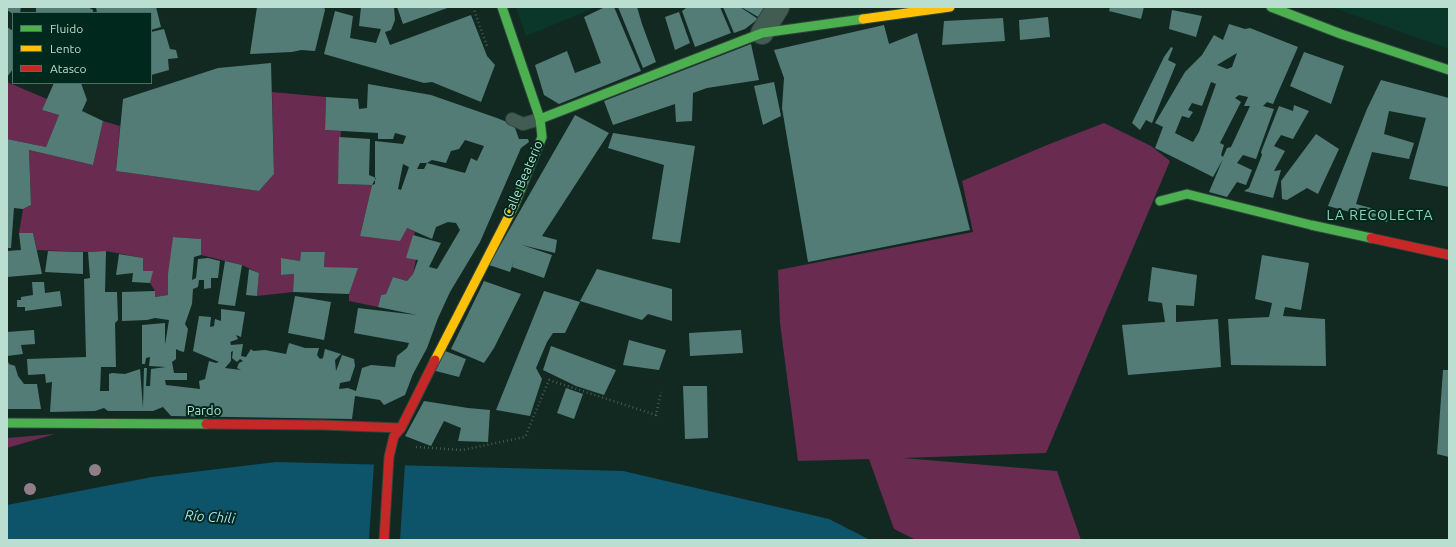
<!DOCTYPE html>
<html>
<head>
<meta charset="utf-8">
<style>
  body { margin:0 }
  #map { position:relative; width:1456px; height:547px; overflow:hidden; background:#122922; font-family:Ubuntu,sans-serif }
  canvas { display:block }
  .frame { position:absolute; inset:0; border:8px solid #badecf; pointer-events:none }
  .legend { position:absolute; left:12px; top:12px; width:140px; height:72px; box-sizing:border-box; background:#00281c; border:1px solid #4a7164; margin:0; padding:5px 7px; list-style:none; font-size:12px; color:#badecf }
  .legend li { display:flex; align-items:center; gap:8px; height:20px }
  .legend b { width:20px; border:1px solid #4a7164 }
</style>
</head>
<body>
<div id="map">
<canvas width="1456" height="547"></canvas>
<div class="frame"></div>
<ul class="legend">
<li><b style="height:5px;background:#4caf50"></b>Fluido</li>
<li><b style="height:5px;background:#ffc107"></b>Lento</li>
<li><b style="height:5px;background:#c62828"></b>Atasco</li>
</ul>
</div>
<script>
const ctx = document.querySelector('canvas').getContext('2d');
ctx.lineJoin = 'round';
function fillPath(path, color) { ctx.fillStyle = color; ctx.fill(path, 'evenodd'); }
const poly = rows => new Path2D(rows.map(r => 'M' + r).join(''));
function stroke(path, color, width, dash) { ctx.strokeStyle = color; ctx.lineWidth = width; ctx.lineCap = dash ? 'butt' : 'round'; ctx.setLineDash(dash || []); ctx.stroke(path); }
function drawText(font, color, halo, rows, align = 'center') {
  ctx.font = font + ' Ubuntu,sans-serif'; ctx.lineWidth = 4; ctx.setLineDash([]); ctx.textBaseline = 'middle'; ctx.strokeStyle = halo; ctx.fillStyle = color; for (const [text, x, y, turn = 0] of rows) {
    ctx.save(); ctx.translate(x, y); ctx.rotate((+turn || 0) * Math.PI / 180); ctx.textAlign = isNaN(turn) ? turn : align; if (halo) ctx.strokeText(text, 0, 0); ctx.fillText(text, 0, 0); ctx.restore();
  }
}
const built = poly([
  [516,7,597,7,526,36],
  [1331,7,1449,7,1449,49]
]);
const green = poly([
  [7,82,47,99,42,110,59,115,46,147,7,139],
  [272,92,326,97,325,130,341,131,338,184,372,185,360,236,407,228,415,232,407,257,416,259,413,274,407,281,393,277,386,294,381,295,378,307,349,301,349,294,357,269,324,267,325,252,301,252,300,261,281,258,281,275,294,274,293,292,257,296,259,273,242,265,201,255,201,239,173,237,168,295,155,297,155,291,150,283,152,272,143,271,143,258,106,251,88,252,37,250,33,233,19,233,23,209,31,205,29,150,93,165,103,121,120,126,116,171,259,191,274,174],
  [1104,123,1151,146,1170,161,1046,453,903,458,1057,471,1081,540,916,540,894,529,869,459,798,461,780,323,778,270,973,232,962,181,1047,145],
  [55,434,7,448,7,438]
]);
const water = poly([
  [276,462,623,471,829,519,870,540,7,540,7,505,152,477]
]);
const pier = poly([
  [374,463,405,464,400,540,364,540,369,539]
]);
const building = poly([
  [7,7,21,7,20,13,13,13,13,14,7,10],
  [36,7,88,7,93,10,93,13,36,13],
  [96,7,156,7,161,27,151,30,151,13,97,13],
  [257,7,324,7,325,10,315,51,301,50,292,52,250,54],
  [361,7,394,7,395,20,391,30,385,32,390,45,471,15,487,56,495,65,481,102,432,82,424,83,324,54,335,11,353,16,350,38,376,43,381,29,359,26],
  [397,7,450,7,403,24],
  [605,7,614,7,641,71,559,104,544,95,535,65,567,51,575,73,601,63,584,17],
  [618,7,637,7,642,24,656,62,643,68],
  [686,7,720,7,731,33,695,47,682,11,686,8],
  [723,7,740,7,758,19,745,29,734,33],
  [741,7,765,7,760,18],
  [1110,7,1144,7,1141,19,1109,11],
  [1172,10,1202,16,1196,37,1169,29],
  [679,12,690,43,675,50,665,17],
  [1048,17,1050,37,1020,40,1019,20],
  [1003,18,1005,41,942,45,944,21],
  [1229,24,1245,29,1250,28,1298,47,1273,104,1267,102,1263,106,1274,109,1256,159,1243,155,1237,163,1252,170,1246,185,1237,182,1227,197,1209,192,1223,159,1213,177,1155,148,1163,127,1155,123,1185,72,1202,55,1214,35,1223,40],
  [1237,53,1232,67,1227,69,1217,65],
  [1211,82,1216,84,1199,132,1193,142,1175,133,1182,116,1189,118,1193,112,1188,110,1192,103,1202,106],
  [1239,95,1248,97,1244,106,1250,106,1231,147,1227,148,1223,157,1221,155,1224,145,1220,143,1241,102,1235,98],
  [884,25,889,44,917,33,960,190,970,230,808,262,782,108,784,78,774,50],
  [7,27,13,31,13,69,7,77],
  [164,29,170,49,176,50,178,58,168,59,169,70,151,75,151,32],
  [751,44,759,80,707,88,693,93,692,121,676,122,675,104,613,125,604,101],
  [1171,47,1173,48,1168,60,1176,64,1152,123,1146,120,1140,130,1132,123,1164,57],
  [1304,52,1344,66,1331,104,1290,86],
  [271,63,274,174,259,191,116,171,123,99,218,68],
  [1381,80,1449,98,1449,187,1409,179,1426,118,1389,111,1384,134,1414,143,1409,159,1372,152,1356,204,1390,213,1387,222,1328,206,1367,109],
  [774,82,781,116,763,125,754,86],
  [54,83,81,83,87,100,82,111,103,121,93,165,29,150,31,205,23,209,14,208,11,248,7,248,7,139,46,147,59,115,42,110],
  [368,84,431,95,497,118,514,125,519,139,528,139,529,142,521,148,480,242,450,292,438,318,427,348,413,374,405,395,384,405,380,400,355,396,352,419,171,416,163,407,153,411,108,411,104,408,95,411,50,412,52,382,46,383,45,374,28,375,27,359,86,357,84,279,90,278,88,252,106,251,105,292,117,292,118,320,115,323,116,367,101,367,100,391,109,391,109,374,112,373,125,374,140,369,143,408,144,368,147,368,146,386,150,386,151,369,166,367,149,366,150,357,146,358,145,364,142,364,142,325,165,323,165,345,169,320,155,318,147,320,122,321,122,292,155,291,155,297,168,295,168,274,173,237,201,239,201,255,194,257,192,280,196,278,198,259,208,258,220,261,218,278,211,278,211,288,204,289,204,280,199,280,198,287,193,289,192,304,185,324,188,329,184,352,180,351,176,349,176,359,172,362,174,373,187,373,187,380,165,380,166,385,200,389,199,381,205,379,209,361,216,363,219,362,193,351,199,316,211,317,210,327,214,326,215,319,221,321,221,309,245,312,241,337,236,335,238,339,230,342,231,345,243,344,241,356,246,357,251,349,253,351,265,350,286,354,289,343,305,348,319,348,317,355,320,359,323,358,325,349,341,354,335,360,336,371,342,355,354,359,355,366,350,381,340,383,339,389,348,388,356,391,362,368,371,365,395,367,397,356,407,348,409,343,354,333,358,308,417,315,378,307,381,295,386,294,393,277,407,281,413,274,418,260,406,258,413,235,441,243,429,267,437,269,460,230,456,223,448,222,436,227,432,239,407,228,400,241,360,236,372,185,375,184,375,141,403,144,406,136,395,133,393,139,378,139,378,133,325,130,326,97,358,99,359,109,367,108],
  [465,140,484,146,477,161,471,158,465,173,427,163,424,169,417,169,420,163,427,163,432,160,446,163,451,151,459,149],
  [403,164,409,167,401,190,398,189],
  [233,351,232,358,237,362,240,359,243,361,239,363,237,368,241,370,225,368,231,361,231,352],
  [1294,105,1309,111,1293,139,1281,135,1274,146,1285,151,1274,171,1281,170,1273,198,1244,191,1249,188,1262,155,1261,152,1279,106,1293,111],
  [575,115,609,133,542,236,557,240,555,253,522,245,552,255,544,278,512,267,515,258,510,272,489,265],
  [613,133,695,146,680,243,652,239,664,165,608,148],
  [1316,134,1339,149,1318,194,1307,188,1287,200,1282,199,1281,181],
  [339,137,370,139,369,175,376,178,372,185,338,184],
  [19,233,33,233,42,274,7,277,7,251,21,250],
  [48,251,83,252,83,274,45,272],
  [301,252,325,252,324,267,358,268,349,294,293,292,294,274,281,275,281,258,300,261],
  [119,254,143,258,143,271,153,271,150,283,132,282,133,273,116,275],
  [1262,255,1309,263,1301,310,1285,307,1283,316,1325,319,1326,366,1231,365,1228,319,1269,317,1272,303,1255,299],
  [225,261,242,265,235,306,218,304],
  [1152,267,1197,275,1194,306,1176,305,1176,322,1218,319,1221,367,1128,375,1122,325,1165,322,1162,303,1148,301],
  [249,269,259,273,257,296,246,295],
  [597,269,672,289,672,321,648,314,642,320,580,301],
  [484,281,521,294,494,348,484,363,451,349],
  [32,282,44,282,45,293,60,291,62,306,25,311,25,307,17,307,17,300,21,300,21,297,33,295],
  [544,291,580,302,565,333,553,333,547,342,536,368,542,379,530,416,496,410],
  [295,296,331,302,324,340,288,333],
  [34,330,35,344,21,345,23,354,7,356,7,332],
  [741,330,743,353,690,356,689,333],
  [629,340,666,350,659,370,623,365],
  [551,346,616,370,604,395,576,386,543,370],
  [440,349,466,359,459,377,432,370],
  [7,359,9,364,15,366,18,376,24,384,37,384,41,409,7,409],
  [1443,370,1449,370,1449,457,1437,454],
  [683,386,707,386,708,438,685,439],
  [566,388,583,394,574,419,557,413],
  [424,401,468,408,490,410,488,442,458,441,461,428,444,421,431,446,405,436]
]);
const path = poly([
  [473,7,487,46,489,45],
  [416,447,462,450,525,437,549,380,656,415,661,392]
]);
const lane = poly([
  [512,119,523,124,540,119]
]);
const street = poly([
  [762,33,778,7]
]);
const fast = poly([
  [502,7,540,119,542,137,514,206],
  [1271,7,1341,34,1449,70],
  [540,119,762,33,863,19],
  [1160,201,1187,194,1311,225,1371,238],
  [7,423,206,424]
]);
const slow = poly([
  [863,19,950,7],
  [435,360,514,206]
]);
const jam = poly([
  [1371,238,1449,255],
  [206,424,322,425,401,428],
  [384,540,389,457,394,436,401,428,435,360]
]);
const trees = [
  [95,470],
  [30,489]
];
const streetNames = [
  ["Calle Beaterio",523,179,-67],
  ["Pardo",204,411]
];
const neighbourhoodNames = [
  ["LA RECOLECTA",1380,215]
];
const waterNames = [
  ["Río Chili",210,517,4]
];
fillPath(built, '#0a372a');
fillPath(green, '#6a2b50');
fillPath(water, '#0d546b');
fillPath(pier, '#122922');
fillPath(building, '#537c76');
stroke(lane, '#30433c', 14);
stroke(street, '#30433c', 24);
stroke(fast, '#30433c', 11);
stroke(slow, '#30433c', 11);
stroke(jam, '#30433c', 11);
stroke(path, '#445952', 2.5, [1, 3]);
stroke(lane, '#425c54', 12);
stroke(street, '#425c54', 22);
stroke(fast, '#4caf50', 9);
stroke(slow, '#ffc107', 9);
stroke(jam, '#c62828', 9);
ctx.fillStyle = '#8f7e88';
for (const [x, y] of trees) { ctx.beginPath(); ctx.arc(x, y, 6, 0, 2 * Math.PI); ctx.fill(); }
drawText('13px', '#badecf', '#00281c', streetNames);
ctx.letterSpacing = '1px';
drawText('14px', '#8bd5b9', '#00281c', neighbourhoodNames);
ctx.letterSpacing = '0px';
drawText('italic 14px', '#aadff8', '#00281c', waterNames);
</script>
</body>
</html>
